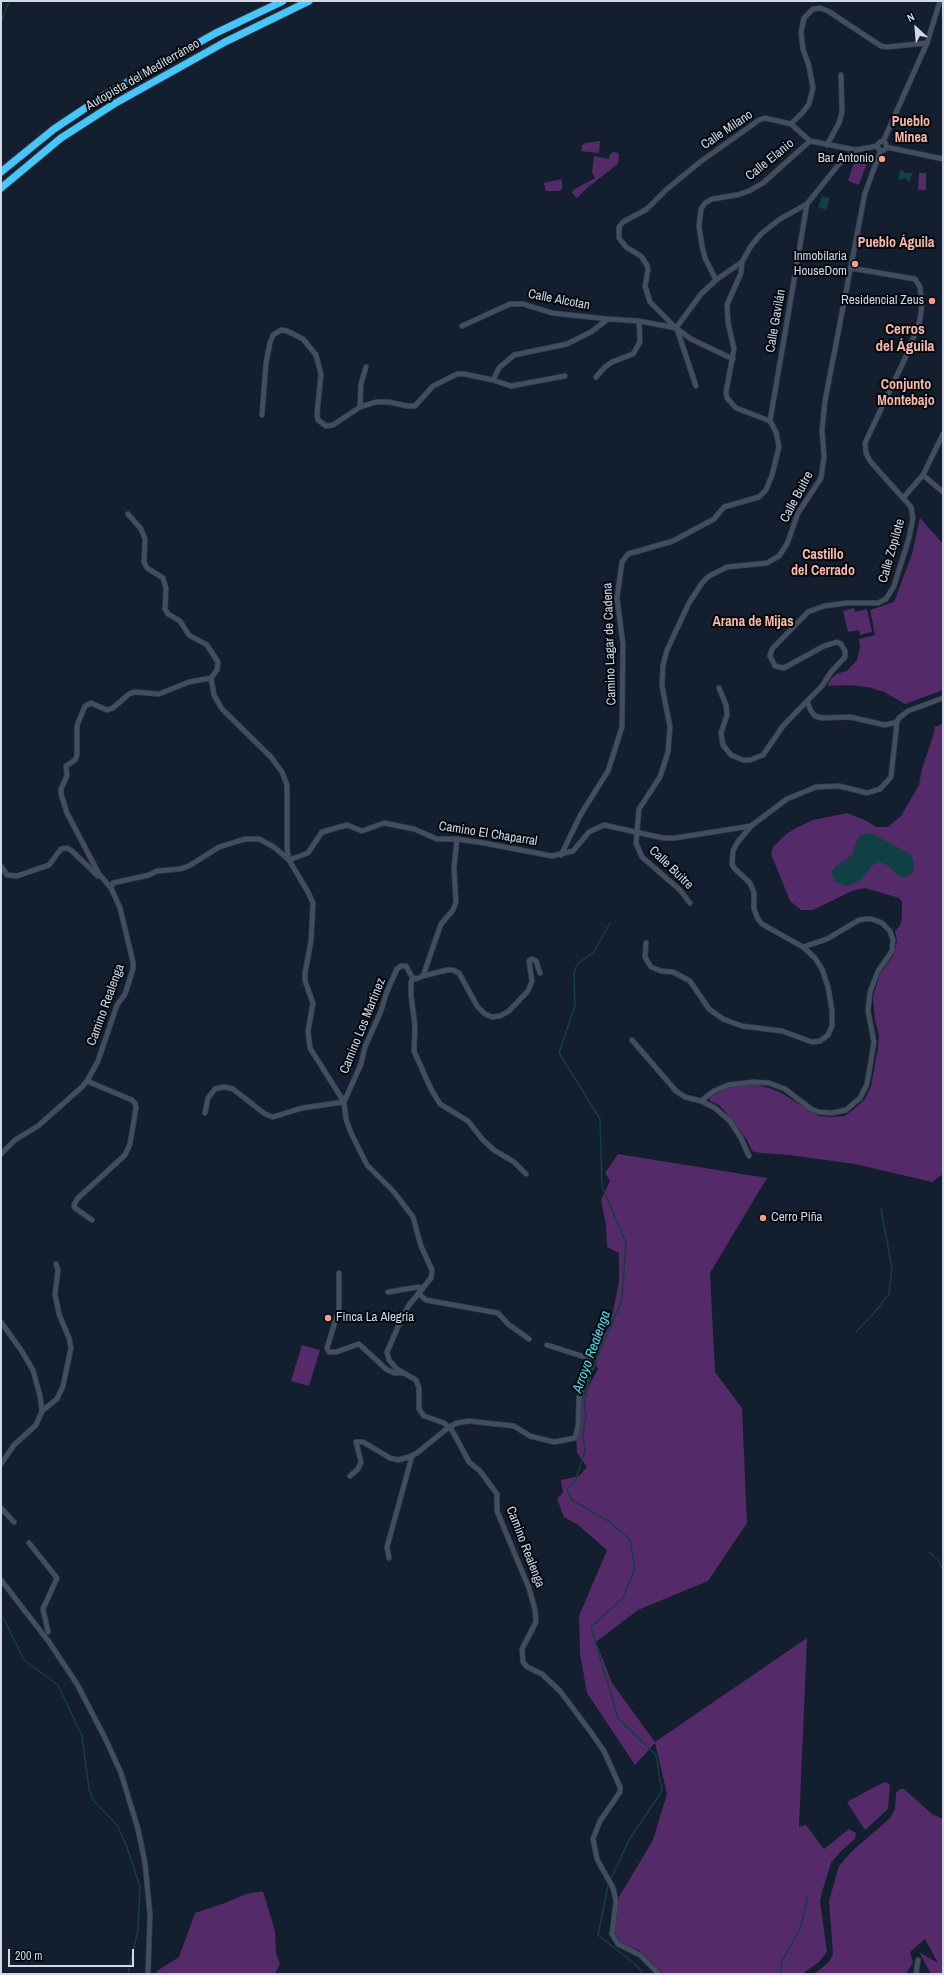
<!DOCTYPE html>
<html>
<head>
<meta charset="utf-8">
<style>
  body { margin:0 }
  #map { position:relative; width:944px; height:1975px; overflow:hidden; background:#131e2e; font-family:"Archivo Narrow",sans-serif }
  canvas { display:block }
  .frame { position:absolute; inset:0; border:2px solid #d1d9e4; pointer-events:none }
  .north { position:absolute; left:896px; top:8px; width:40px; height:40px; -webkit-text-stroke:3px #04080f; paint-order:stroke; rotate:334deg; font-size:11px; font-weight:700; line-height:16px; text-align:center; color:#d1d9e4 }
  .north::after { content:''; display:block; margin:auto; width:14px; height:18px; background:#d1d9e4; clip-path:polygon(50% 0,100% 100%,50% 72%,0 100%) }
  .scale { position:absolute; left:8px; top:1949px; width:126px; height:18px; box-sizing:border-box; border:2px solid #d1d9e4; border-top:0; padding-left:5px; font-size:12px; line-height:14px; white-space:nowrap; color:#d1d9e4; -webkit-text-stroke:3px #04080f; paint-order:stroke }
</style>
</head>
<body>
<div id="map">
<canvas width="944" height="1975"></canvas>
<div class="frame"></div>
<div class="north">N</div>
<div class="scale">200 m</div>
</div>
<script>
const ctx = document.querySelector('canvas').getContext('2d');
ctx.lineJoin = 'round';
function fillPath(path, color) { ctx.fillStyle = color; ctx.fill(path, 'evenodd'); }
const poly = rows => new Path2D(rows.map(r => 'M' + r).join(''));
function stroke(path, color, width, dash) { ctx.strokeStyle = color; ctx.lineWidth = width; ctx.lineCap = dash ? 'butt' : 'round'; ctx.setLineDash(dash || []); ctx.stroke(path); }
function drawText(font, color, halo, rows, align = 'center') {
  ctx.font = font + ' "Archivo Narrow",sans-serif'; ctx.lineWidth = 4; ctx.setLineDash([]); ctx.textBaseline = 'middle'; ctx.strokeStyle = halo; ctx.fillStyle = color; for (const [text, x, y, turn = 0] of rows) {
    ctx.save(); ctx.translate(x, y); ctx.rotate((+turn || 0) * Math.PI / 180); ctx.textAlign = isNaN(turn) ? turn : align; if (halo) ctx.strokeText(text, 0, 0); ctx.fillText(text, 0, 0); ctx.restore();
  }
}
const green = poly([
  [600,141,599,153,581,151,582,145,585,143],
  [614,152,616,152,619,155,618,164,587,188,577,198,572,193,573,190,595,178,592,172,594,156,609,159,610,154],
  [855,159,867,163,859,185,848,181],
  [919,173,926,173,926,190,918,190],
  [562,179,562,189,559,191,546,191,544,183],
  [920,518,943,544,943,690,905,704,884,692,868,687,848,685,827,686,831,679,836,674,847,671,857,660,860,647,859,639,875,635,870,610,894,602,912,554],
  [854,608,855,612,867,609,872,632,860,635,859,630,848,632,843,611],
  [943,724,943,1174,932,1182,855,1164,789,1155,760,1153,752,1151,747,1140,734,1122,719,1105,710,1101,710,1097,729,1087,745,1084,758,1085,778,1091,819,1116,832,1117,844,1116,853,1110,865,1099,871,1086,878,1048,879,1035,875,1021,873,997,880,974,894,954,897,941,895,931,900,926,902,918,902,902,899,898,865,888,852,891,813,910,801,910,790,901,771,854,773,847,786,834,798,827,813,820,847,813,867,821,876,827,888,827,901,816,919,785,922,769,935,730,934,727],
  [618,1154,767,1178,710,1273,715,1372,742,1408,747,1523,708,1581,638,1610,596,1642,612,1683,655,1742,807,1638,799,1827,806,1825,824,1849,849,1829,856,1833,855,1839,842,1850,831,1863,823,1889,820,1901,827,1952,819,1962,802,1974,663,1974,639,1950,622,1944,614,1932,619,1897,653,1840,667,1794,655,1743,635,1765,587,1693,580,1654,579,1616,607,1550,578,1525,564,1517,557,1499,563,1493,561,1480,579,1476,587,1467,577,1453,576,1431,579,1404,598,1369,591,1355,610,1325,619,1282,619,1253,607,1247,606,1225,601,1200,610,1181,605,1173],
  [302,1345,320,1350,309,1386,291,1381],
  [884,1782,888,1783,890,1785,888,1809,865,1830,847,1802],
  [900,1789,904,1789,932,1814,943,1819,943,1974,931,1974,919,1952,938,1963,925,1939,910,1952,913,1963,906,1974,814,1974,829,1962,833,1954,829,1901,839,1866,851,1852,890,1818,895,1809,896,1793],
  [263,1891,275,1931,276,1953,280,1964,275,1974,156,1974,157,1971,179,1957,195,1913,225,1903,246,1894]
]);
const water = poly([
  [900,170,904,171,904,173,913,173,909,182,904,178,901,180,898,179],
  [822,196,830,198,826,210,818,207],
  [871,833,910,854,914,861,913,872,908,876,900,877,887,865,879,862,874,864,860,880,853,884,846,886,836,882,831,873,836,866,852,855,859,835]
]);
const stream = poly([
  [1,22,9,1],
  [610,923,594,952,577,964,574,974,575,1005,559,1053,600,1119,602,1187,626,1243,622,1300,598,1356,587,1388,584,1405,586,1416,583,1435,585,1451,575,1482,567,1489,572,1500,610,1522,630,1540,635,1568,623,1598,591,1627,618,1718,656,1755,662,1791,629,1840,608,1885,598,1935,635,1964,644,1974],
  [856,1332,875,1312,889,1294,892,1268,881,1209],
  [929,1552,938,1560,943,1570],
  [1,1613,24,1660,58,1685,82,1736,89,1789,93,1800,117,1825,127,1847,140,1887,138,1930,128,1974],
  [780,1974,782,1961,800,1929,808,1897]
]);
const minor = poly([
  [791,124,810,141,856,150],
  '877.5 146a4.5 4.5 0 1 1 9 0a4.5 4.5 0 1 1-9 0Z',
  [883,142,927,43,940,1],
  [827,145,839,123,842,112,841,75],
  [886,147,943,159],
  [742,262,741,273,727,305,728,322,734,349,726,392,727,398,736,408,770,421],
  [850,268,915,279,920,287,922,304,920,320,908,352,865,443,866,453,870,461,911,507,913,518,909,538,894,586,886,599,878,603,847,603,824,606,808,612,772,649,770,656,775,666,784,668,824,646,837,642,841,644,845,651,845,657,831,672,822,686,807,701,811,711,815,716,822,718,850,717,885,725,897,722],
  [716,280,705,258,702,246,699,226,701,209,705,203,712,199,737,195,749,191,763,183,810,141],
  [462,326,510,304,523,304,552,313,608,319],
  [677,329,696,386],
  [733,359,691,339,676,328,650,302,645,286,648,270,647,265,641,256,626,247,619,238,619,227,623,222,647,209,667,189,700,162,759,120,765,118,791,124,803,112,809,104,813,88,809,66,803,49,801,32,804,18,813,9,820,8,828,11,881,46,887,47,927,43],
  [596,377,605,367,612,362,633,354,640,342,639,321],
  [493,380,511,386,565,376],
  [360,407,361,384,366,367],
  [262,415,266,363,270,343,273,335,281,330,287,331,303,339,316,355,321,374,317,414,318,420,326,426,333,425,360,407,376,402,389,402,407,406,415,406,433,386,457,374,464,374,493,380,499,368,514,355,567,344,591,332,608,319,639,321,676,328,701,294,716,280,742,262,751,246,761,234,780,219,807,204,839,164,849,155,856,150,877,146],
  [923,475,943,492],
  [904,497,923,475,943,434],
  [128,514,141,529,145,539,144,562,147,568,163,578,166,588,165,609,168,614,180,621,189,635,207,645,218,662,217,670,211,678,214,695,222,709,271,757,282,772,287,785,287,849,289,860,308,853,322,832,347,825,362,831,384,823,414,829,437,839,457,839,484,843,552,856,573,851,589,832,604,825,663,838,675,838,751,826,787,799,816,787,839,786,867,793,880,789,891,777,897,722,899,718,908,711,943,698],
  [719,688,726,705,727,715,721,733,723,745,731,755,743,760,750,760,763,755,783,726,807,701],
  [561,855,581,814,608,771,622,727,623,644,617,598,622,562,628,554,673,541,686,534,714,519,724,507,759,497,766,490,772,475,779,447,776,432,770,421,807,204],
  [1,866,7,875,17,876,49,865,61,849,67,848,72,851,98,876],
  [111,888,99,874,67,813,61,794,61,789,67,776,66,766,75,760,77,755,77,726,80,718,85,706,91,703,107,710,113,708,129,694,135,692,159,694,189,682,211,678],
  [690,903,680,890,642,857,636,843,639,809,660,777,668,752,670,727,662,686,663,665,667,650,689,603,702,583,709,576,727,567,767,563,779,556,787,544,798,513,821,478,824,457,822,430,825,401,865,193,881,150],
  [646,943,645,957,651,967,661,971,673,972,690,981,709,1009,723,1019,742,1026,782,1031,812,1042,820,1041,828,1035,832,1026,832,1010,828,987,822,969,815,958,803,947,762,924,758,919,754,909,754,893,750,883,734,868,732,864,733,851,737,843,751,826],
  [423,976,447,970,453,970,459,973,477,1006,485,1014,492,1017,500,1016,509,1011,528,991,532,981,529,961,532,959,536,961,540,973],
  [413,978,411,982,411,995,415,1026,414,1051,431,1089,440,1104,468,1121,483,1140,494,1150,514,1162,526,1174],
  [632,1040,676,1091,685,1097,701,1101,714,1091,728,1085,753,1082,769,1083,785,1089,811,1109,819,1112,832,1113,846,1110,860,1098,867,1084,874,1042,868,1011,870,992,878,971,892,951,893,940,890,931,882,923,872,919,865,919,859,920,827,939,803,947],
  [87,1081,132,1100,135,1103,136,1108,130,1144,125,1155,77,1199,74,1205,75,1208,92,1220],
  [701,1101,715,1108,730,1121,741,1138,749,1156],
  [205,1113,208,1098,215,1089,224,1087,233,1089,265,1114,273,1117,302,1108,344,1102,361,1064,365,1047,381,1011,386,994,397,969,401,966,406,966,412,977,416,979,423,976,441,924,453,910,456,902,454,868,457,839],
  [1,1154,15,1140,38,1126,82,1087,87,1081,98,1061,117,1005,125,994,133,969,133,962,120,908,111,888,113,883,149,875,157,871,180,869,189,866,219,847,245,839,259,839,274,847,289,860,308,892,313,903,311,941,305,973,305,981,313,1003,308,1031,310,1048,344,1102,346,1119,351,1133,367,1165,394,1192,413,1217,421,1246,432,1270,431,1278,409,1305,401,1320,387,1352,389,1360,397,1369,416,1380,419,1388,419,1409,424,1416,444,1423,449,1427,453,1432,469,1462,480,1471,497,1494,497,1511,529,1588,535,1610,536,1622,522,1649,523,1662,527,1667,542,1674,560,1691,590,1731,604,1751,620,1787,620,1792,600,1821,593,1839,597,1859,613,1888,616,1901,612,1934,618,1944,640,1955,659,1974],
  [339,1273,339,1309,327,1348,329,1352,336,1352,359,1344,386,1369,394,1373,402,1373],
  [388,1292,419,1287,422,1290],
  [419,1294,426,1300,498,1313,508,1324,529,1339],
  [1,1322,21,1350,33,1370,40,1396,42,1411,36,1425,14,1445,1,1464],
  [42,1411,57,1399,63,1386,71,1348,69,1338,59,1314,55,1294,58,1270,56,1264],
  [350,1476,358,1469,361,1462,356,1442,363,1442,390,1458,398,1460,409,1457,417,1453,449,1427,457,1423,469,1421,514,1426,530,1436,554,1442,575,1438,578,1427,579,1398,591,1366,589,1360,585,1357,547,1345],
  [1,1508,14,1522],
  [29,1543,57,1578,43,1609,48,1632],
  [389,1558,387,1547,412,1456],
  [1,1580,49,1642,77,1684,105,1738,121,1773,138,1829,145,1863,150,1915,148,1974],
  [916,1974,918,1960]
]);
const highway = poly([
  [1,172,54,129,108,93,216,33,283,1],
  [1,188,61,138,114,104,225,42,309,1]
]);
const markers = [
  [882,159,4,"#f49e87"],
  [855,264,4,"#f49e87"],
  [932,301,4,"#f49e87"],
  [763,1218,4,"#f49e87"],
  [328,1318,4,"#f49e87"]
];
const streetNames = [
  ["Autopista del Mediterráneo",143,75,-30],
  ["Calle Milano",727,130,-34],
  ["Calle Elanio",770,160,-39],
  ["Calle Alcotan",559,300,11],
  ["Calle Gavilán",776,321,-80],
  ["Calle Buitre",797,497,-62],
  ["Calle Zopilote",892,551,-74],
  ["Camino Lagar de Cadena",610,644,-92],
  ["Camino El Chaparral",488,834,9],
  ["Calle Buitre",671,868,44],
  ["Camino Realenga",106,1005,-70],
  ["Camino Los Martinez",363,1026,-68],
  ["Camino Realenga",525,1547,69]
];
const poiNames = [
  ["Bar Antonio",874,159],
  ["Inmobilaria",847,257],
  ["HouseDom",847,272],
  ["Residencial Zeus",924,301],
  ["Cerro Piña",771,1218,"left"],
  ["Finca La Alegria",336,1318,"left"]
];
const neighbourhoodNames = [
  ["Pueblo",911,122],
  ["Minea",911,138],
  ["Pueblo Águila",896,243],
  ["Conjunto",906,385],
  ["Montebajo",906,401],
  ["Castillo",823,555],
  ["del Cerrado",823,571],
  ["Arana de Mijas",753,622]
];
const waterNames = [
  ["Arroyo Realenga",592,1352,-70]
];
const quarterNames = [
  ["Cerros",905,330],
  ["del Águila",905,347]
];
fillPath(green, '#542a68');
fillPath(water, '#104043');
stroke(stream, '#104043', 1.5);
stroke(minor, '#343a47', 6);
stroke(highway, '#343a47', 9);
stroke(minor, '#414e60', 4.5);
stroke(highway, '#46c6fa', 7);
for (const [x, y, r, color] of markers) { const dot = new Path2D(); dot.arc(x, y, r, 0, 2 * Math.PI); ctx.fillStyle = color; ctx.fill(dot); stroke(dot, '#04080f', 1.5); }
drawText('13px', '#d1d9e4', '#04080f', streetNames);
drawText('13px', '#d1d9e4', '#04080f', poiNames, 'right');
drawText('bold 14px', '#fbbaa8', '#04080f', neighbourhoodNames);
drawText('italic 14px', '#48dfe9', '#04080f', waterNames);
drawText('bold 15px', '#fbbaa8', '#04080f', quarterNames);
</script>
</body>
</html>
